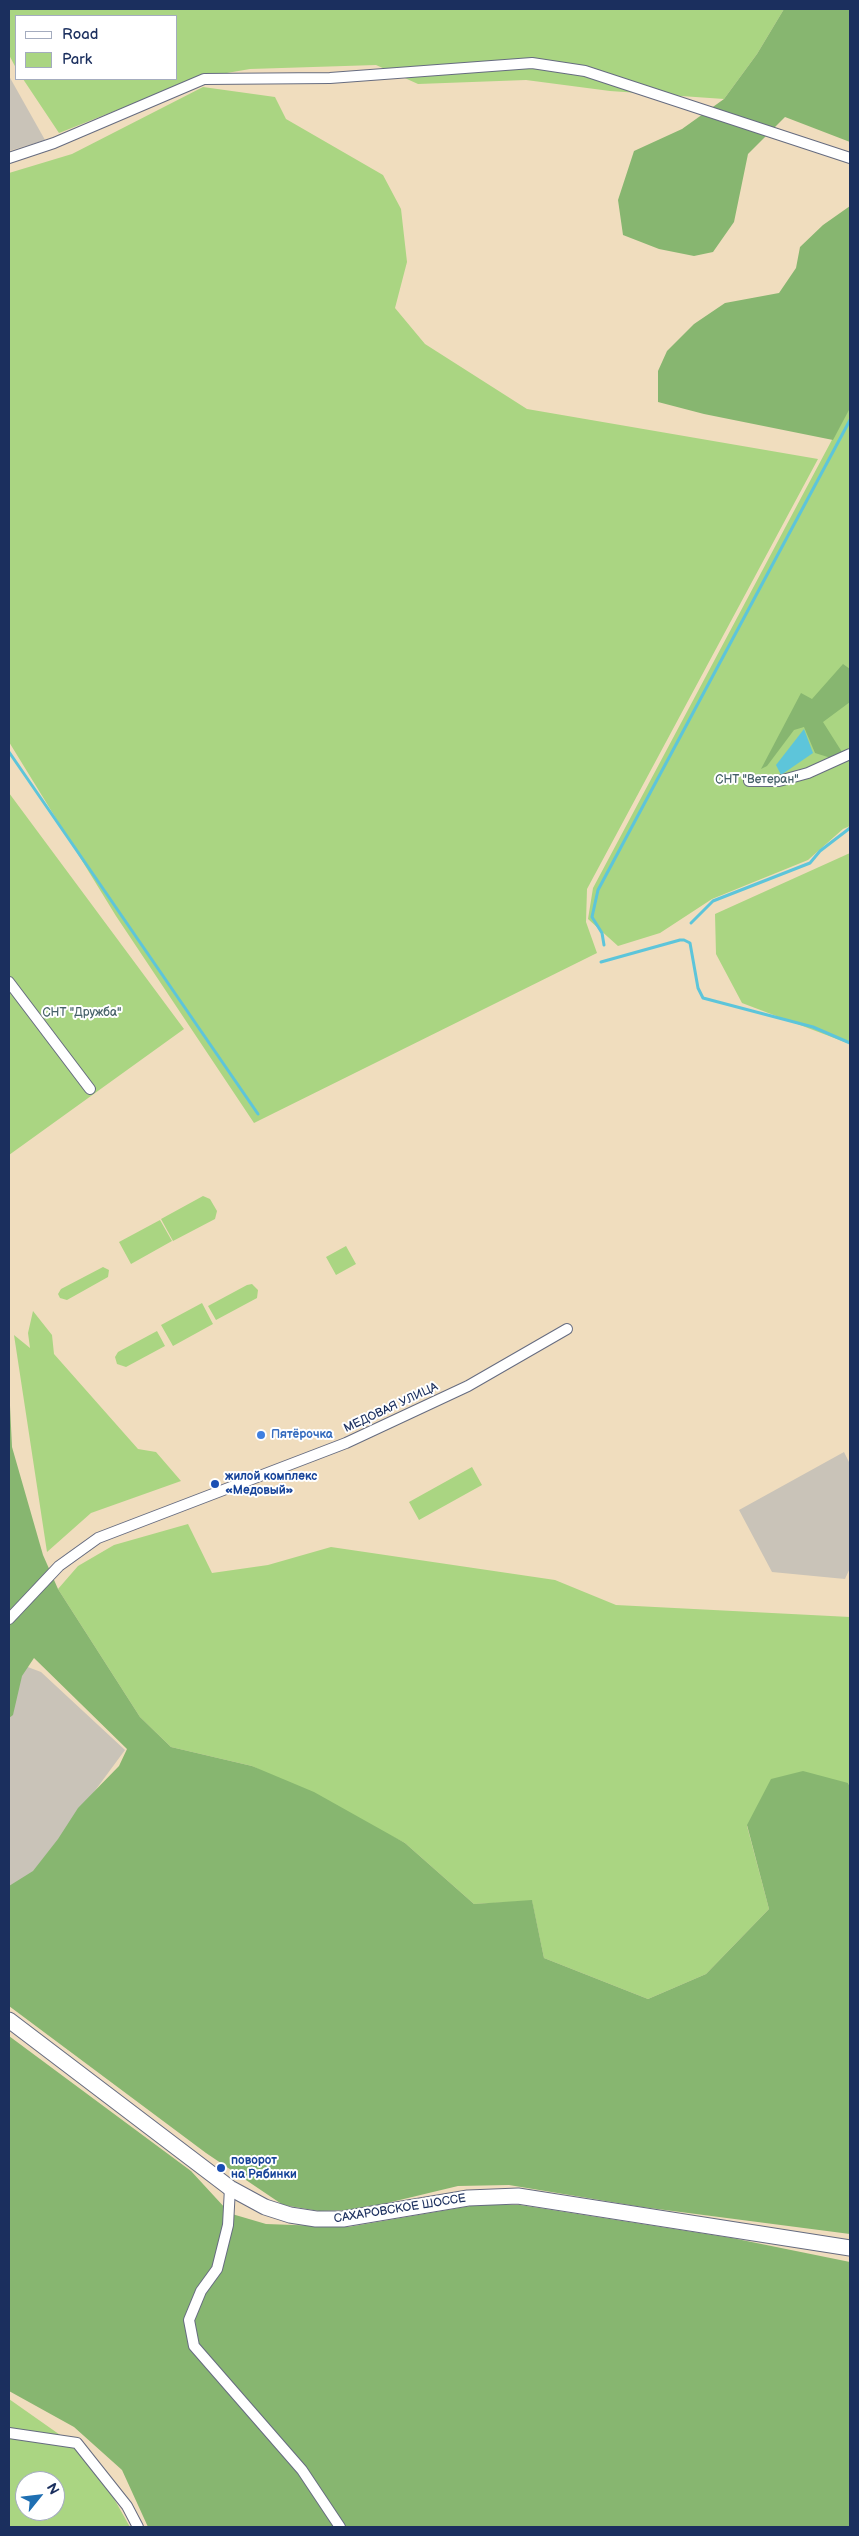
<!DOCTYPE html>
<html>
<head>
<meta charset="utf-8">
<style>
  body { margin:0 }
  #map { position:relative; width:859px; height:2536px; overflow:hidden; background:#f0ddbe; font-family:"Balsamiq Sans",sans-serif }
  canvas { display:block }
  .frame { position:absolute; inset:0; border:10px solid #1b2f5e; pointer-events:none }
  .legend { position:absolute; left:15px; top:15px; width:162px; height:65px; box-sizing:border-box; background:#fff; border:1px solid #a4acbf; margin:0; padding:6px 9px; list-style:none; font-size:15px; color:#1b2f5e }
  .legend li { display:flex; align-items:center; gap:10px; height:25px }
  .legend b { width:25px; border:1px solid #a4acbf }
  .north { position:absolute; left:15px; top:2471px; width:50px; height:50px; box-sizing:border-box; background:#fff; border:1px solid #a4acbf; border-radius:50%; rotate:61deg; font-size:14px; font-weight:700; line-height:20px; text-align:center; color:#1b2f5e }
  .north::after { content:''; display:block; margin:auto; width:18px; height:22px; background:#1f6fb2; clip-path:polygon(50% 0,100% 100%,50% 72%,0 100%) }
</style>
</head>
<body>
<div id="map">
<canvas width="859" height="2536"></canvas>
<div class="frame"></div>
<ul class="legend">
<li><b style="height:6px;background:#fff"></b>Road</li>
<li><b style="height:14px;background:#aad582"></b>Park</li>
</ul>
<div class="north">N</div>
</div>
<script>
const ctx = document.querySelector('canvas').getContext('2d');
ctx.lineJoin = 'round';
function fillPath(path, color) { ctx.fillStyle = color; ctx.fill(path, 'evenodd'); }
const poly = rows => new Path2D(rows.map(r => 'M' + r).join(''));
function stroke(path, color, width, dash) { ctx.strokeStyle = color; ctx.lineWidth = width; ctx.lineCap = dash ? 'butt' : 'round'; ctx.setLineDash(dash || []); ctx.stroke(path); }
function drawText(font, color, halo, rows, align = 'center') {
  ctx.font = font + ' "Balsamiq Sans",sans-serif'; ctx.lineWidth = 4; ctx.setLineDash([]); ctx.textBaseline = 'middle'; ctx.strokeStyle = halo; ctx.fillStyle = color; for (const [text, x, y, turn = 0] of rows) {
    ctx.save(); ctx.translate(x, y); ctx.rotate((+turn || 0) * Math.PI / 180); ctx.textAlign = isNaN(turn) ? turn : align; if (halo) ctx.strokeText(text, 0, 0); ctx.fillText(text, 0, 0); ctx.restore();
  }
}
const industrial = poly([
  [9,76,45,140,9,151],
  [844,1452,850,1464,850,1568,845,1579,772,1572,739,1510],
  [9,1660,41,1672,125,1750,15,1899,9,1899]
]);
const green = poly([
  [9,9,784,9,757,54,724,99,610,91,526,80,418,84,376,65,250,69,198,78,59,133,23,79,176,79,176,16,16,16,16,68,9,55],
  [203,87,275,97,286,119,383,175,401,209,407,262,395,308,425,344,527,409,818,459,587,889,586,922,597,953,254,1123,116,916,9,742,9,173,72,154],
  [850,406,850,826,843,829,808,860,712,899,660,933,618,946,588,919,593,888],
  [9,793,184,1029,9,1155],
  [850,853,850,1044,742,1003,716,954,715,914],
  [203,1196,210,1199,217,1211,215,1219,173,1241,161,1219],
  [160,1220,172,1241,131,1264,119,1242],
  [346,1246,356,1264,336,1275,326,1257],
  [103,1267,109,1270,108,1277,67,1300,60,1298,58,1294,61,1289],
  [252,1284,258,1290,257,1298,216,1320,208,1306,247,1285],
  [202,1303,213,1324,173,1346,161,1325],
  [33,1311,52,1335,54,1354,138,1449,156,1452,181,1481,91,1513,47,1552,14,1335,30,1348,28,1333],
  [157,1331,165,1346,126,1367,117,1364,115,1357,118,1352],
  [472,1467,482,1485,419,1520,409,1502],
  [188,1524,212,1573,268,1565,331,1547,555,1580,616,1605,850,1617,850,1787,848,1783,747,1826,769,1909,706,1974,648,1999,544,1958,532,1901,474,1904,405,1843,252,1766,171,1747,140,1717,58,1589,78,1566,114,1545],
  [9,2399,90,2456,130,2527,9,2527],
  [25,2481,55,2481,55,2511,25,2511]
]);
const forest = poly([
  [784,9,850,9,850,142,785,117,748,154,734,222,713,252,694,256,659,249,623,235,618,200,634,151,682,129,724,99,757,54],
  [850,206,850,408,833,440,704,414,658,402,658,371,667,351,694,324,725,303,779,293,796,268,800,247,823,225],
  [843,664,850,669,850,702,823,722,842,752,831,758,815,753,804,727,794,730,767,766,761,769,801,693,812,699],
  [9,1385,12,1447,43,1555,58,1589,140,1717,171,1747,252,1766,314,1792,405,1843,474,1904,532,1900,544,1958,648,1999,706,1974,769,1909,747,1825,771,1779,803,1771,848,1783,850,1787,850,2234,642,2207,509,2185,458,2186,358,2210,319,2211,283,2205,206,2153,9,2006,9,1886,33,1871,58,1839,78,1808,119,1766,127,1749,34,1658,22,1676,13,1715,9,1718],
  [9,2036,191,2171,226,2209,225,2225,214,2269,203,2293,220,2270,232,2214,266,2224,348,2227,482,2204,520,2205,732,2238,850,2262,850,2527,148,2527,122,2470,74,2427,9,2391]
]);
const water = poly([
  [804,729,813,753,781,775,776,765]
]);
const stream = poly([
  [9,752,258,1114],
  [691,923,713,901,810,863,820,851,850,828],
  [604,945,602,933,592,917,598,890,850,420],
  [601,962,680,940,684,940,690,943,698,988,703,998,813,1027,850,1043]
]);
const street = poly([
  [9,158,54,143,204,79,330,78,532,63,585,71,850,158],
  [749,781,779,781,808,773,850,754],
  [9,982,90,1089],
  [9,1619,59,1566,98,1538,346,1443,468,1386,567,1329],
  [230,2188,228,2225,217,2269,201,2291,189,2320,194,2346,302,2470,340,2527],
  [9,2433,77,2443,127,2506,138,2527]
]);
const secondary = poly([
  [9,2020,230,2188,265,2207,290,2215,316,2219,343,2219,468,2198,518,2196,850,2248]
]);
const markers = [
  [261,1435,5,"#3f7fe0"],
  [215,1484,5,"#1a4fb4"],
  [221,2168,5,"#1a4fb4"]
];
const parkNames = [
  ["СНТ \"Ветеран\"",757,780],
  ["СНТ \"Дружба\"",82,1013]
];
const streetNames = [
  ["МЕДОВАЯ УЛИЦА",391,1408,-25],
  ["САХАРОВСКОЕ ШОССЕ",400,2209,-9]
];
const shopNames = [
  ["Пятёрочка",271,1435]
];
const transitNames = [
  ["жилой комплекс",225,1477],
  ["«Медовый»",225,1491],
  ["поворот",231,2161],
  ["на Рябинки",231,2175]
];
fillPath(industrial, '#c9c3b8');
fillPath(green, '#aad582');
fillPath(forest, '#87b670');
fillPath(water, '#5dc5da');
stroke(stream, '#5dc5da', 3);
stroke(street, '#666c80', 12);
stroke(secondary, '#666c80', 17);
stroke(street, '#fff', 10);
stroke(secondary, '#fff', 15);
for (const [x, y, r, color] of markers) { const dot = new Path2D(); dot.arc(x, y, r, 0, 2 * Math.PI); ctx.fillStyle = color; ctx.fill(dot); stroke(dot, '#fff', 2); }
drawText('12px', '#466169', '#fff', parkNames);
drawText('12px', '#1b2f5e', '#fff', streetNames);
drawText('bold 12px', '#366cbe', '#fff', shopNames, 'left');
drawText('bold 12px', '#164399', '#fff', transitNames, 'left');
</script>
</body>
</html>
